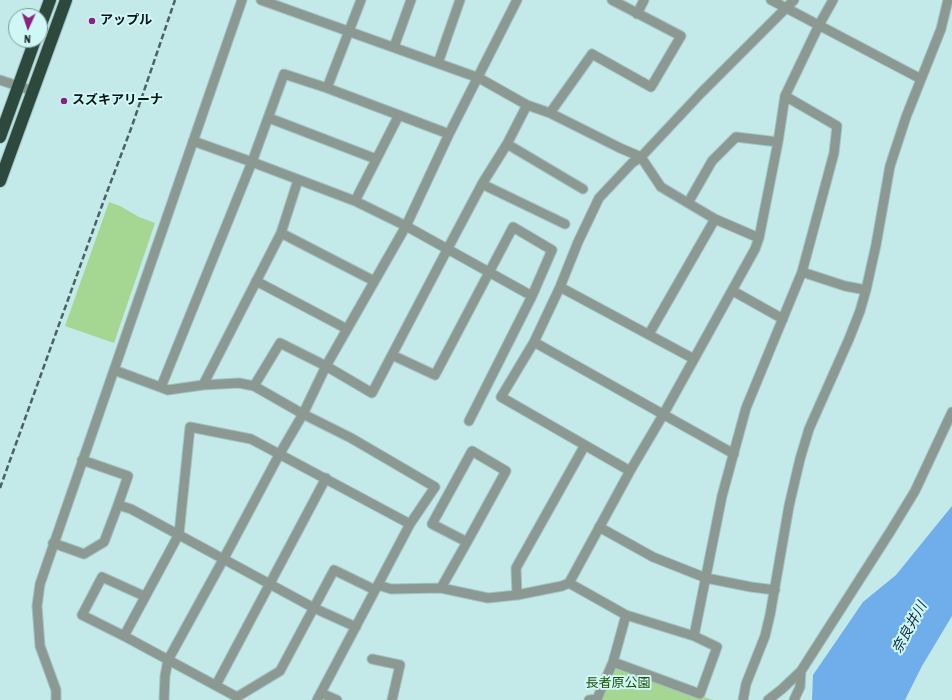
<!DOCTYPE html>
<html>
<head>
<meta charset="utf-8">
<style>
  body { margin:0 }
  #map { position:relative; width:952px; height:700px; overflow:hidden; background:#c3e9e8; font-family:"Archivo Narrow",sans-serif }
  canvas { display:block }
  .north { position:absolute; left:8px; top:8px; width:40px; height:40px; box-sizing:border-box; background:#cff7f5; border:1px solid #7f9c9b; border-radius:50%; rotate:183deg; font-size:11px; font-weight:700; line-height:16px; text-align:center; color:#061414 }
  .north::after { content:''; display:block; margin:auto; width:14px; height:18px; background:#8c1f82; clip-path:polygon(50% 0,100% 100%,50% 72%,0 100%) }
</style>
</head>
<body>
<div id="map">
<canvas width="952" height="700"></canvas>
<div class="north">N</div>
</div>
<script>
const ctx = document.querySelector('canvas').getContext('2d');
ctx.lineJoin = 'round';
function fillPath(path, color) { ctx.fillStyle = color; ctx.fill(path, 'evenodd'); }
const poly = rows => new Path2D(rows.map(r => 'M' + r).join(''));
function stroke(path, color, width, dash) { ctx.strokeStyle = color; ctx.lineWidth = width; ctx.lineCap = dash ? 'butt' : 'round'; ctx.setLineDash(dash || []); ctx.stroke(path); }
function drawText(font, color, halo, rows, align = 'center') {
  ctx.font = font + ' "Archivo Narrow","Noto Sans JP",sans-serif'; ctx.lineWidth = 4; ctx.setLineDash([]); ctx.textBaseline = 'middle'; ctx.strokeStyle = halo; ctx.fillStyle = color; for (const [text, x, y, turn = 0] of rows) {
    ctx.save(); ctx.translate(x, y); ctx.rotate((+turn || 0) * Math.PI / 180); ctx.textAlign = isNaN(turn) ? turn : align; if (halo) ctx.strokeText(text, 0, 0); ctx.fillText(text, 0, 0); ctx.restore();
  }
}
const green = poly([
  [109,202,120,206,139,217,155,223,114,343,65,326],
  [613,665,704,697,713,700,592,700]
]);
const water = poly([
  [952,506,952,616,922,666,905,700,812,700,813,675,863,602,896,575]
]);
const minor = poly([
  [261,0,479,78,527,105,550,113,620,148,641,157,661,187,715,219,759,238],
  [771,0,921,79],
  [637,14,644,0],
  [394,47,411,0],
  [438,63,460,0],
  [0,80,33,91],
  [327,88,361,0],
  [550,113,592,54,651,87,681,36,612,0],
  [269,118,376,159],
  [193,141,252,162,355,201,406,226,532,296],
  [507,144,583,189],
  [482,184,565,224],
  [355,201,399,115],
  [688,203,712,161,736,137,778,142],
  [281,233,374,281],
  [802,272,845,286,866,290],
  [256,281,347,329],
  [560,287,694,359],
  [733,291,783,319],
  [649,334,715,219],
  [534,342,734,454],
  [392,355,435,375,513,227,552,250,532,296,469,421],
  [114,370,168,390,203,385,239,383,254,386,303,414,351,438,435,487,410,524,317,700],
  [203,385,281,233,298,180],
  [254,386,280,343,326,366,372,393,447,250,482,184,507,144,527,105],
  [161,387,252,162,284,74,327,88,449,134],
  [630,471,501,397,534,342,560,287,578,242,599,198,632,163,641,157,701,93,794,0],
  [118,505,131,509,314,608,356,627],
  [599,527,653,557,706,578,751,587,775,590],
  [53,543,84,554,104,542,118,505,128,476,82,460],
  [569,583,626,615,694,636,717,647,700,694,613,662,626,615],
  [378,585,391,589,441,588,488,598,517,595,562,586,569,583,630,471,663,415,755,249,759,238,778,142,785,96,819,25,833,0],
  [441,588,467,542,506,471,472,451,432,524,467,542],
  [375,590,334,570,280,671,237,697,124,636,179,534,190,427,251,439,410,524],
  [517,595,516,568,585,445],
  [124,636,82,615,102,577,144,596],
  [694,636,722,496,746,408,802,272,834,153,837,126,785,96],
  [372,659,400,665,392,700],
  [216,685,326,478],
  [321,693,337,700],
  [56,700,56,690,40,646,37,606,40,584,242,0],
  [164,700,165,676,168,660,223,560,279,455,303,414,326,366,406,226,449,134,517,0],
  [589,700,597,699,613,662],
  [743,700,746,684,765,636,770,615,789,506,800,459,809,429,849,339,860,311,866,290,876,245,890,166,906,117,941,29,948,0],
  [768,700,782,689,801,671,890,532,915,491,952,412],
  [794,700,800,687,801,671]
]);
const highway = poly([
  [40,27,50,0],
  [0,137,35,40],
  [0,181,66,0]
]);
const rail = poly([
  [0,488,104,200,132,126,175,0]
]);
const markers = [
  [92,21,4,"#8c1f82"],
  [64,101,4,"#8c1f82"]
];
const poiNames = [
  ["アップル",100,21],
  ["スズキアリーナ",72,101]
];
const parkNames = [
  ["長者原公園",618,684]
];
const waterNames = [
  ["奈良井川",910,628,-61]
];
fillPath(green, '#a5d692');
fillPath(water, '#6faeeb');
stroke(minor, '#a1c3c2', 11);
stroke(highway, '#a1c3c2', 14);
stroke(minor, '#8b9992', 9);
stroke(highway, '#2d493d', 12);
stroke(rail, '#4b6262', 2.5, [6, 3]);
for (const [x, y, r, color] of markers) { const dot = new Path2D(); dot.arc(x, y, r, 0, 2 * Math.PI); ctx.fillStyle = color; ctx.fill(dot); stroke(dot, '#cff7f5', 1.5); }
drawText('bold 13px', '#061414', '#cff7f5', poiNames, 'left');
drawText('13px', '#205005', '#cff7f5', parkNames);
drawText('italic 14px', '#112c45', '#cff7f5', waterNames);
</script>
</body>
</html>
